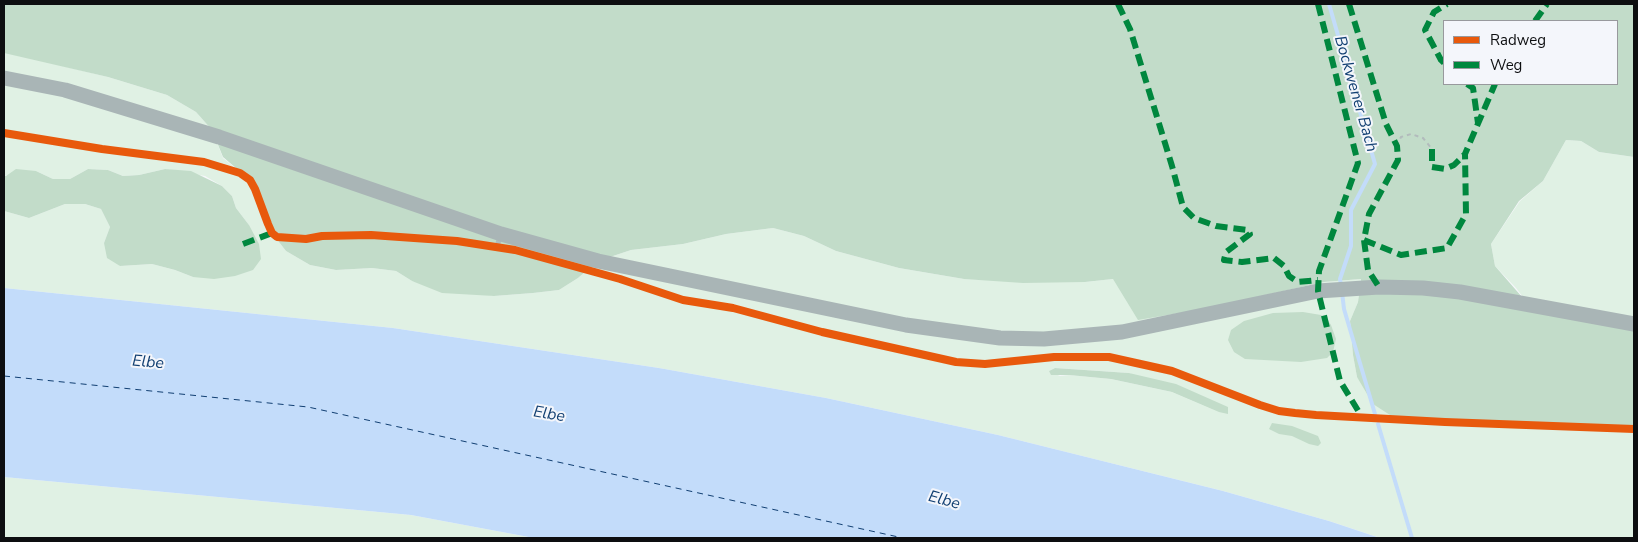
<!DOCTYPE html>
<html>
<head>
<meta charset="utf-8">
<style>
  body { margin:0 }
  #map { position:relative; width:1638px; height:542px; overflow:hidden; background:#f5f7fa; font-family:"Nunito Sans",sans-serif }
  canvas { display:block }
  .frame { position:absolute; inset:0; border:5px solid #0d0e10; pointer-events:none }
  .legend { position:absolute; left:1443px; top:20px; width:175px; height:65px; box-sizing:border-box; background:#f4f6fb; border:1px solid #98999d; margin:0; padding:6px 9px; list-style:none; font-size:15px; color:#0d0e10 }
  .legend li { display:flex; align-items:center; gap:10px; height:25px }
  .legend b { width:25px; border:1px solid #98999d }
</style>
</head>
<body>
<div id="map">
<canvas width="1638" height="542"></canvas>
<div class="frame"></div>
<ul class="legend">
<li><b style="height:6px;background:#e8590c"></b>Radweg</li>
<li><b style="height:6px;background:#00873e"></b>Weg</li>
</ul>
</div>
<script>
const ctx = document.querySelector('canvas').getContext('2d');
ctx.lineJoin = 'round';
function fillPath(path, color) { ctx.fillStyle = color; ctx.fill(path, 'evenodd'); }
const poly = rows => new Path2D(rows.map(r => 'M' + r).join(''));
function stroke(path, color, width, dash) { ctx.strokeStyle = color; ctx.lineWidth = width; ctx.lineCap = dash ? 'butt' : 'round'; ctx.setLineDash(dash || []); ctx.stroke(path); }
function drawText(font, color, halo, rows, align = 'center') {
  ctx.font = font + ' "Nunito Sans",sans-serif'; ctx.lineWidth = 4; ctx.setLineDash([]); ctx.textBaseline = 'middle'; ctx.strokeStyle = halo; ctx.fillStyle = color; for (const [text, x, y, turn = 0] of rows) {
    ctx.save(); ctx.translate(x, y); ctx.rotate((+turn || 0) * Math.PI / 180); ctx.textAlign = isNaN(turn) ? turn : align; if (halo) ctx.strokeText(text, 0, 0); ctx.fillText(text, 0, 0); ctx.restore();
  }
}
const green = poly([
  [5,52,108,77,167,95,196,112,212,130,223,158,250,180,255,189,272,233,286,251,310,265,336,270,372,268,396,271,412,281,494,296,533,293,559,290,578,278,598,261,631,250,683,244,726,234,773,228,804,236,836,251,899,268,964,279,1085,282,1113,279,1203,309,1324,282,1361,279,1358,302,1350,321,1353,355,1357,377,1410,420,1634,429,1634,538,1380,538,1329,521,1223,491,998,435,826,398,659,368,393,328,4,288,4,211,29,218,65,204,85,204,101,209,110,227,104,243,120,266,152,264,175,270,193,277,249,225,236,208,232,196,222,186,205,176,165,169,139,175,123,176,108,170,88,169,70,179,53,179,36,171,4,176],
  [1055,368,1129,373,1219,412,1172,392,1111,379,1069,375,1060,376,1049,371],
  [1566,140,1581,141,1599,152,1634,157,1634,324,1529,305,1516,288,1495,266,1491,244,1520,201,1543,181],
  [4,477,411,515,534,538,4,538]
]);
const forest = poly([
  [4,4,1634,4,1634,157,1599,152,1581,141,1566,140,1543,181,1519,201,1491,244,1495,266,1529,305,1634,324,1634,429,1410,420,1390,415,1373,404,1357,377,1353,355,1350,321,1358,302,1361,279,1324,282,1203,309,1138,320,1113,279,1085,282,1023,283,964,279,899,268,836,251,804,236,773,228,726,234,683,244,631,250,598,261,578,278,559,290,533,293,494,296,442,293,412,281,396,271,372,268,336,270,310,265,286,251,272,233,255,189,250,180,223,157,212,130,196,112,167,95,108,77,4,53],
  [1444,21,1617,21,1617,84,1444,84],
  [16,169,36,171,53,179,70,179,88,169,108,170,123,176,139,175,165,169,191,171,222,186,232,196,236,208,249,225,259,244,261,259,253,270,235,276,214,279,193,277,175,270,152,264,120,266,107,258,104,243,110,227,101,209,85,204,65,204,29,218,4,211,4,176,6,176],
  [1303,312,1321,315,1327,319,1331,325,1336,339,1333,352,1327,358,1301,362,1245,359,1234,352,1228,340,1231,330,1244,321,1273,313],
  [1055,368,1129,373,1176,384,1228,407,1228,414,1219,412,1172,392,1111,379,1069,375,1051,375,1049,371],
  [1272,423,1292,426,1318,436,1321,443,1318,446,1309,444,1292,436,1279,434,1269,429]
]);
const water = poly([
  [4,288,393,328,659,368,826,398,998,435,1223,491,1329,521,1380,538,534,538,411,515,4,477]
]);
const stream = poly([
  [1329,4,1375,164,1351,210,1351,246,1340,279,1341,285],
  [1342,292,1344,309,1375,414],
  [1378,424,1412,538]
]);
const ferry = poly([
  [4,376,308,407,903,538]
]);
const path = poly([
  [1397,146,1401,137,1411,134,1423,138,1432,149]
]);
const lane = poly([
  [497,247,500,236]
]);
const primary = poly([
  [4,78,65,90,219,137,501,234,598,261,906,325,1000,338,1044,339,1122,332,1318,291,1379,287,1423,288,1460,292,1634,324]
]);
const quiet = poly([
  [1118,4,1130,29,1172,166,1183,207,1194,218,1216,226,1248,230,1250,234,1226,252,1224,260,1242,262,1274,258,1284,266,1289,276,1298,282,1318,280],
  [1318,4,1358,163,1319,271,1318,291,1340,381,1362,417],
  [1349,4,1386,124,1397,146,1398,160,1369,214,1364,240,1368,270,1379,287],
  [1535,21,1547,4],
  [1444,63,1441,60,1425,30,1434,12,1447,4],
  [1467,84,1473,88,1478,123],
  [1432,149,1432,167,1445,169,1454,165,1465,154],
  [1364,240,1401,255,1447,248,1466,214,1465,154,1495,84],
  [243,244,272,233]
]);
const cycleway = poly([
  [4,133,102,149,204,162,240,173,250,180,255,189,268,224,272,233,277,237,306,239,322,236,371,235,457,241,515,250,620,279,683,300,733,308,822,332,956,362,985,364,1054,357,1109,357,1172,371,1260,405,1279,411,1295,413,1316,415,1445,422,1634,429]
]);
const waterNames = [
  ["Bockwener Bach",1355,94,74],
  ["Elbe",148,363,5],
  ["Elbe",549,415,9],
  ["Elbe",944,501,15]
];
fillPath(green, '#e0f1e4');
fillPath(forest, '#c2dcc9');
fillPath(water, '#c3dcfa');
stroke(stream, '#c3dcfa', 4);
stroke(ferry, '#113f72', 1, [6, 5]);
stroke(path, '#b2bbbc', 2, [4, 4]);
stroke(lane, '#afbcbe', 5);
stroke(primary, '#a9b5b6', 15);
stroke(quiet, '#00873e', 6, [12, 6]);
stroke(cycleway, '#e8590c', 8);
drawText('italic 16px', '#113f72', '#f4f6fb', waterNames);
</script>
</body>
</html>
